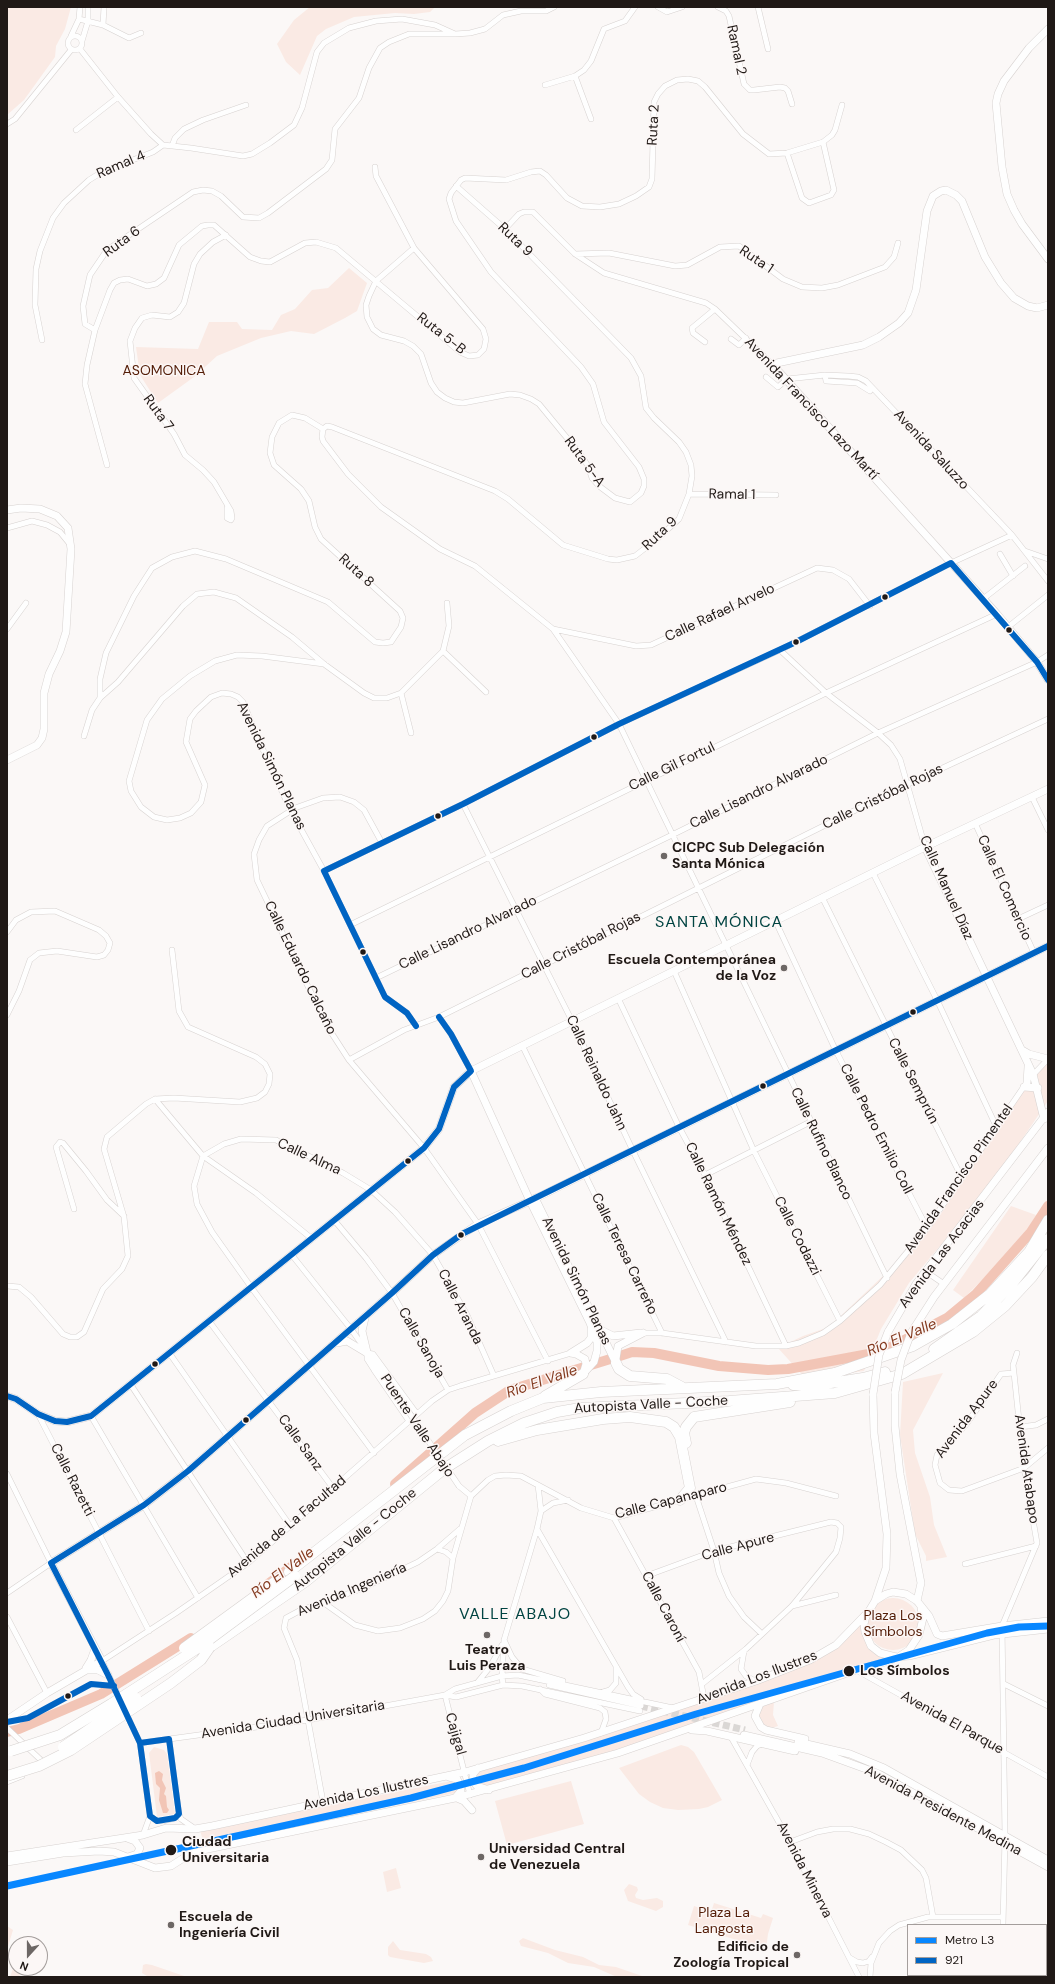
<!DOCTYPE html>
<html>
<head>
<meta charset="utf-8">
<style>
  body { margin:0 }
  #map { position:relative; width:1055px; height:1984px; overflow:hidden; background:#fbf8f7; font-family:"DM Sans",sans-serif }
  canvas { display:block }
  .frame { position:absolute; inset:0; border:8px solid #201916; pointer-events:none }
  .legend { position:absolute; left:907px; top:1924px; width:140px; height:52px; box-sizing:border-box; background:#fcf7f6; border:1px solid #a49e9c; margin:0; padding:5px 7px; list-style:none; font-size:12px; color:#201916 }
  .legend li { display:flex; align-items:center; gap:8px; height:20px }
  .legend b { width:20px; border:1px solid #a49e9c }
  .north { position:absolute; left:8px; top:1936px; width:40px; height:40px; box-sizing:border-box; background:#fcf7f6; border:1px solid #a49e9c; border-radius:50%; rotate:201deg; font-size:11px; font-weight:700; line-height:16px; text-align:center; color:#201916 }
  .north::after { content:''; display:block; margin:auto; width:14px; height:18px; background:#6d6765; clip-path:polygon(50% 0,100% 100%,50% 72%,0 100%) }
</style>
</head>
<body>
<div id="map">
<canvas width="1055" height="1984"></canvas>
<div class="frame"></div>
<ul class="legend">
<li><b style="height:5px;background:#0887ff"></b>Metro L3</li>
<li><b style="height:5px;background:#0064c3"></b>921</li>
</ul>
<div class="north">N</div>
</div>
<script>
const ctx = document.querySelector('canvas').getContext('2d');
ctx.lineJoin = 'round';
function fillPath(path, color) { ctx.fillStyle = color; ctx.fill(path, 'evenodd'); }
const poly = rows => new Path2D(rows.map(r => 'M' + r).join(''));
function stroke(path, color, width, dash) { ctx.strokeStyle = color; ctx.lineWidth = width; ctx.lineCap = dash ? 'butt' : 'round'; ctx.setLineDash(dash || []); ctx.stroke(path); }
function drawText(font, color, halo, rows, align = 'center') {
  ctx.font = font + ' "DM Sans",sans-serif'; ctx.lineWidth = 3; ctx.setLineDash([]); ctx.textBaseline = 'middle'; ctx.strokeStyle = halo; ctx.fillStyle = color; for (const [text, x, y, turn = 0] of rows) {
    ctx.save(); ctx.translate(x, y); ctx.rotate((+turn || 0) * Math.PI / 180); ctx.textAlign = isNaN(turn) ? turn : align; if (halo) ctx.strokeText(text, 0, 0); ctx.fillText(text, 0, 0); ctx.restore();
  }
}
const green = poly([
  [7,7,71,7,65,29,56,46,55,57,24,100,7,115],
  [310,7,435,7,430,12,414,14,395,13,354,17,326,29,317,36,300,75,286,62,277,44,294,20],
  [349,268,367,283,357,311,345,318,314,334,291,331,261,338,217,356,194,377,158,403,140,375,136,347,198,349,209,322,237,322,242,329,272,330,281,315,295,309,312,290,328,288],
  [1048,1057,1048,1101,991,1185,909,1283,881,1329,864,1371,806,1379,778,1348,803,1336,829,1327,919,1242,936,1221,1031,1078],
  [1011,1206,1036,1215,1022,1240,964,1298,953,1290],
  [943,1373,913,1430,915,1453,930,1497,934,1525,947,1557,926,1561,926,1556,915,1534,900,1435,903,1382],
  '867 1624a26 26 0 1 1 52 0a26 26 0 1 1-52 0Z',
  [868,1612,865,1625,874,1647,895,1657,618,1753,480,1788,473,1774,475,1772,584,1738,824,1653],
  [774,1702,773,1715,778,1726,769,1729,759,1722,758,1714,762,1705],
  [681,1745,688,1747,694,1752,722,1800,708,1807,699,1809,678,1810,663,1808,650,1802,639,1794,619,1768],
  [154,1747,164,1750,167,1754,175,1814,157,1817,149,1753],
  [457,1780,460,1792,204,1845,200,1830],
  [571,1781,584,1824,507,1845,495,1801],
  [396,1868,401,1888,387,1892,383,1872],
  [629,1884,637,1887,638,1890,635,1895,636,1898,643,1900,657,1898,663,1901,663,1907,656,1911,628,1901,624,1890],
  [714,1903,761,1918,763,1914,773,1918,768,1934,766,1949,688,1925,694,1906,711,1912],
  [7,1926,13,1930,7,1950],
  [523,1938,555,1950,583,1957,599,1965,616,1967,645,1977,617,1977,594,1967,568,1963,548,1953,521,1946,519,1941],
  [393,1941,400,1950,426,1954,431,1957,433,1961,424,1963,390,1957,388,1955,388,1947],
  [16,1960,16,1968,22,1968,19,1977,10,1977],
  [146,1964,152,1965,187,1977,147,1976,142,1973,143,1965]
]);
const water = poly([
  [159,1771,163,1774,162,1780,166,1788,164,1794,166,1796,167,1807,169,1810,167,1813,163,1813,159,1800,160,1788,156,1784,155,1773]
]);
const river = poly([
  [395,1484,475,1413,510,1390,620,1356,632,1352,654,1353,719,1366,768,1370,788,1369,874,1353,887,1349,947,1318,976,1294,1031,1232,1048,1206],
  [268,1584,295,1564],
  [7,1732,19,1729,101,1694,191,1638]
]);
const secondaryTunnel = poly([
  [641,1706,745,1730]
]);
const street = poly([
  [658,7,667,12,682,7],
  [718,7,726,11,729,16,744,84,750,90,754,90,780,87,785,88,788,91,792,104],
  [758,7,768,49],
  [79,19,103,25,104,7],
  [103,25,129,38,141,33],
  '68 43a7 7 0 1 1 14 0a7 7 0 1 1-14 0Z',
  [71,36,79,19,80,7],
  [82,41,88,21,88,7],
  [80,49,118,97,151,134,163,145,191,148,243,156,252,154,270,143,294,125,302,108,317,52,324,43,349,28,376,21,402,19,435,25,455,34,470,33,485,29,503,15,521,11,546,11,554,7],
  [575,76,591,119],
  [545,85,575,76,584,70,591,61,604,29,625,21,635,7],
  [7,124,15,119,71,50],
  [76,130,118,97],
  [172,146,175,138,184,129,203,120,246,105],
  [787,153,802,198,809,203,831,195,834,190,823,142],
  [375,167,376,176,414,248,483,329,486,339,484,349,478,355,469,356,460,352,336,248,316,242,305,243,270,262,261,261,250,257,214,225,208,225,202,226,179,245,164,278,156,284,147,286,128,279,120,280,114,283,110,290,95,330,85,324,83,306,90,275,107,250,193,192,203,190,212,191,221,196,243,217,259,218,268,213,326,169,332,160,335,129,359,98,369,68,380,48,389,42,409,34,455,34],
  [505,229,519,214,524,212,533,212,575,254,604,273,706,303,715,309,772,364],
  [226,235,213,242,200,254,194,264,184,303,178,312,170,317,152,315,142,318,135,328,130,341,134,378,174,434,185,455,203,470,214,482,231,511,232,518,231,520,227,518,227,508],
  [414,248,376,281,369,296,366,305,367,317,373,329,381,335,404,341,413,346,421,354,431,383,437,392,445,398,454,402,463,403,510,394,520,395,531,399,539,404,581,455,588,466,592,478,599,486,615,498,630,502,641,493,644,486,644,479,639,467,604,422,593,384,581,367,491,272,456,221,449,199,451,193,461,180,465,178,506,180,531,172,540,171,546,175,567,198,582,206,600,207,619,204,636,196,649,187,652,179,654,102,658,94,665,86,677,80,688,79,698,81,705,87,743,134,769,154,787,153,823,142,832,135,835,130,842,105],
  [575,254,609,253,675,266,687,265,720,247,739,246,783,279,802,287,822,288,838,285,885,267,894,257,898,243],
  [95,330,87,365,85,384,107,465],
  [731,339,739,345,746,338],
  [42,340,35,305,36,269,40,251,53,218,64,203,89,180,102,172,153,152,163,145],
  [705,342,693,333,692,328,715,309],
  [825,375,826,381,857,383,870,391],
  [766,377,778,387,787,379,825,375,848,376,858,377,866,381,1012,535,1048,581],
  [323,429,327,426,332,427,495,491,508,499,563,545,608,559,617,560,635,556,657,539,679,519,689,494,692,476,691,465,686,452,679,442,654,418,646,408,641,376,631,358,505,229,456,186],
  [689,494,776,495],
  [7,528,32,521,47,525,60,532,69,543],
  [1025,551,1048,559],
  [1000,554,1013,576],
  [983,599,1025,566],
  [1008,627,1048,595],
  [7,629,26,603],
  [553,629,636,646,651,645,817,568,833,570,849,579,870,606],
  [780,650,826,693,878,733,891,745,900,759,925,847],
  [443,651,486,692],
  [324,664,262,656,237,655,215,661,190,676,162,699,147,720,129,781,131,791,141,807,154,817,167,820,180,818,191,813,201,802,205,785,186,742,190,719,196,711,211,697,222,693,231,694,238,697,243,702,259,741,291,811,324,871,385,997,407,1013,416,1026],
  [401,693,411,733],
  [100,698,118,682,183,606,197,594,214,592,236,598,292,637,324,664,364,693,374,698,387,698,401,693,443,651,449,626,447,603],
  [84,736,92,710,100,698,100,679,106,653,134,596,152,568,172,557,195,551,226,559,328,602,375,642,383,643,391,642,401,627,403,618,400,611,321,539,315,527,309,501,301,489,274,465,270,453,272,437,279,423,292,415,305,418,323,429,322,437,323,441,348,474,381,507,440,549,475,566,553,629,619,724,887,1278],
  [1032,797,1048,830],
  [463,804,572,1021,633,1151,726,1342],
  [975,823,1034,953],
  [382,843,364,810,354,802,340,797,323,798,295,808,267,826,259,840,254,854,257,880,327,1026,349,1060,424,1148,478,1224,548,1361],
  [324,871,463,804,619,724,780,650,951,563,1012,535],
  [873,873,937,1000,996,1126],
  [822,897,962,1178],
  [1018,919,1048,905],
  [775,920,836,1051,927,1228],
  [350,925,826,693,997,614],
  [7,932,16,920,31,912,55,911,99,930,106,936,110,943,108,950,104,955,97,957,57,951,39,953,30,960,19,991,7,1015],
  [674,971,754,1151,840,1321],
  [376,978,672,835,878,733,1037,662,1048,655],
  [618,998,679,1127,705,1175,786,1346],
  [439,1017,451,1034,471,1071],
  [522,1045,662,1333],
  [349,1060,404,1030,439,1017,906,785,1048,719],
  [1032,1076,1048,1059],
  [155,1099,203,1156,256,1193,311,1238],
  [705,1175,810,1122],
  [74,1209,56,1147,60,1142,63,1143,86,1171,107,1200,124,1216],
  [334,1220,366,1258,392,1293,448,1390],
  [291,1254,351,1329,389,1383],
  [925,1271,944,1284],
  [7,1286,19,1287,31,1297,63,1334,70,1337,77,1337,84,1332,103,1289,122,1269,128,1256,124,1217,104,1149,107,1137,146,1104,155,1099,174,1098,240,1102,257,1098,265,1092,269,1084,270,1074,265,1064,256,1057,188,1027,179,1011,172,950],
  [209,1321,333,1488],
  [643,1333,662,1333,756,1346,786,1346,799,1343,823,1333,840,1321,880,1285,927,1228,1025,1085],
  [367,1353,367,1359,374,1370,409,1421],
  [367,1353,373,1354,417,1414],
  [170,1354,291,1527],
  [1014,1373,1001,1374,965,1426,937,1455,935,1465,940,1483,949,1490,962,1491,1024,1468,1048,1448],
  [131,1385,248,1563],
  [38,1414,149,1631],
  [91,1416,198,1598],
  [1020,1427,1036,1425,1048,1419],
  [374,1453,251,1287,212,1232,197,1204,194,1186,203,1156,224,1144,241,1139,276,1140,343,1173,371,1190,395,1212,433,1255,467,1315,494,1376],
  [7,1474,51,1563,7,1593],
  [459,1486,471,1496],
  [471,1496,488,1480,495,1476,506,1475,521,1476,581,1508,614,1518,756,1479,786,1483,836,1496],
  [696,1496,714,1551,719,1573,729,1596,744,1617,762,1634],
  [541,1511,553,1503,568,1500],
  [614,1518,699,1672,704,1698],
  [537,1529,628,1687,633,1694,641,1699],
  [437,1549,446,1552,453,1558],
  [965,1564,1036,1546],
  [646,1576,714,1551,831,1522,837,1523,841,1527,840,1538,836,1552,792,1606,746,1649,702,1684],
  [324,1603,355,1625,378,1631,400,1628,423,1619,435,1611,443,1601,448,1591,453,1558,471,1496],
  [792,1606,836,1595],
  [7,1617,47,1693],
  [504,1640,512,1657,522,1669,563,1681],
  [744,1651,741,1669,746,1676,755,1681],
  [856,1670,1048,1777],
  [477,1683,490,1667,502,1645],
  [1004,1684,1048,1706],
  [503,1685,502,1676,504,1640,537,1529,541,1511,538,1485],
  [549,1685,641,1706],
  [540,1689,545,1694,600,1708,605,1712,606,1719,601,1733],
  [603,1692,610,1690,616,1683,616,1667],
  [445,1695,456,1697,503,1685,522,1686,640,1711],
  [445,1695,470,1795],
  [120,1699,102,1661,176,1613,248,1563,432,1401,448,1390,460,1386,571,1353],
  [125,1711,140,1743,150,1816,143,1835],
  [7,1728,44,1763],
  [731,1737,790,1842,859,1977],
  [169,1739,179,1814,181,1819,194,1828],
  [140,1743,308,1720,445,1695,455,1689,502,1676,518,1675,673,1708],
  [747,1765,752,1752,757,1746,762,1744],
  [7,1782,22,1776],
  [323,1802,297,1660,284,1628,286,1618,301,1610,361,1589,418,1562,437,1549,460,1529],
  [150,1816,157,1821,163,1821,175,1818,179,1814],
  [790,1842,817,1832,833,1829,850,1829,869,1834,886,1842,901,1850,922,1870,926,1878,933,1917],
  [1003,1925,1005,1836,1002,1626,1037,1543,1024,1468,1014,1373,1013,1365,1017,1353],
  [850,1958,857,1962,863,1963,869,1961,872,1957],
  [1004,1975,1004,1977],
  [870,1977,871,1963,879,1943,890,1931,899,1925,928,1917,1002,1917]
]);
const secondary = poly([
  [1048,29,1029,48,1004,81,998,94,996,103,1002,167,1007,194,1014,210,1022,224,1048,259],
  [772,364,863,345,879,337,899,323,908,313,916,290,927,211,933,196,941,191,946,190,956,195,962,201,985,257,1001,283,1014,298,1028,306,1037,308,1048,305],
  [772,364,997,614,1037,662,1048,680],
  [7,510,21,508,40,509,57,516,68,528,71,549,66,632,60,651,49,674,44,693,44,729,42,738,37,745,7,760],
  [925,847,1033,1074,1044,1119],
  [1022,1050,1029,1054,1048,1059],
  [471,1071,530,1201,590,1323,597,1342,597,1351,594,1362,583,1374],
  [1027,1083,1028,1067],
  [1024,1087,1038,1088],
  [535,1198,616,1363],
  [365,1318,362,1331,367,1352],
  [601,1330,613,1336,641,1333],
  [888,1332,916,1284,1048,1112],
  [911,1333,934,1297,1048,1148],
  [337,1343,347,1341,367,1353],
  [571,1353,587,1343,591,1338,591,1329],
  [571,1353,576,1354,585,1359,586,1364,583,1374],
  [616,1359,618,1346,643,1333],
  [895,1392,895,1426,900,1474,921,1583,917,1601],
  [873,1394,874,1433,887,1534,886,1568,875,1601],
  [7,1396,16,1399,38,1414,55,1421,67,1422,91,1416,424,1148,439,1129,454,1087,471,1071,925,847,1048,789],
  [1048,1621,1002,1626,942,1636,937,1634,929,1616,917,1601,906,1594,893,1592,886,1594,875,1601,866,1616,864,1624,865,1632,871,1646,880,1653,896,1657,909,1656,994,1635,1048,1629],
  [900,1656,909,1650,919,1635,923,1618,921,1608],
  [86,1668,91,1660,95,1649],
  [88,1670,98,1670,108,1675],
  [760,1704,755,1716,761,1727,766,1730,805,1739],
  [7,1720,47,1693,102,1661,51,1563,144,1505,188,1471,392,1293,433,1255,450,1243,478,1224,530,1201,1048,946],
  [692,1730,707,1731,795,1751],
  [744,1735,822,1753,877,1773,1048,1867],
  [798,1742,850,1754,884,1768,1048,1860],
  [478,1768,473,1774,473,1781,477,1786,489,1790],
  [449,1777,457,1779,461,1787,461,1791,455,1798],
  [457,1798,464,1801,472,1810],
  [127,1838,135,1841,140,1848,137,1854,128,1857],
  [7,1856,143,1835,166,1828,195,1829,212,1826,465,1772,584,1738,756,1681,810,1660,836,1645,870,1610],
  [7,1862,63,1853,99,1851,114,1852,155,1868,171,1866,193,1852,455,1798,618,1753,856,1670,889,1661,896,1657]
]);
const highway = poly([
  [934,1349,981,1316,1012,1284,1048,1239],
  [616,1363,619,1369,630,1376,667,1379,682,1387],
  [793,1385,811,1386,863,1378,885,1372],
  [545,1396,583,1374],
  [498,1441,537,1430,603,1419,630,1417,666,1422,674,1427,680,1437,690,1488,680,1500],
  [686,1443,684,1433,686,1427,694,1417,790,1402],
  [289,1572,465,1435,511,1411,543,1398,601,1392,777,1384,835,1373,913,1346,952,1324,990,1294,1029,1252,1048,1220],
  [210,1647,305,1582,444,1469,488,1441,524,1423,557,1412,580,1408,729,1401,835,1393,902,1374,973,1332,1005,1306,1032,1277,1048,1255]
]);
const streetBridge = poly([
  [389,1383,459,1486]
]);
const secondaryBridge = poly([
  [895,1392,901,1360,911,1333],
  [873,1394,879,1355,888,1332]
]);
const highwayBridge = poly([
  [184,1648,276,1581],
  [63,1747,136,1698],
  [11,1751,60,1735,111,1704,198,1648,295,1576],
  [7,1776,39,1766,71,1750,171,1683,201,1660,210,1647]
]);
const bus1 = poly([
  [416,1026,407,1013,385,997,324,871,463,804,619,724,796,642,951,563,1037,662,1048,680],
  [7,1396,16,1399,38,1414,55,1421,67,1422,91,1416,424,1148,439,1129,454,1087,471,1071,451,1034,439,1017],
  [7,1722,28,1718,91,1684,114,1686],
  [169,1739,179,1814,175,1818,157,1821,150,1816,140,1743,169,1739],
  [140,1743,108,1675,51,1563,144,1505,188,1471,392,1293,433,1255,462,1234,1048,946]
]);
const metro1 = poly([
  [7,1886,411,1798,524,1768,696,1714,987,1633,1019,1627,1048,1626]
]);
const markers = [
  [885,597,3.5,"#201916"],
  [1009,630,3.5,"#201916"],
  [796,642,3.5,"#201916"],
  [594,737,3.5,"#201916"],
  [438,816,3.5,"#201916"],
  [664,856,4,"#6d6765"],
  [363,952,3.5,"#201916"],
  [784,968,4,"#6d6765"],
  [913,1012,3.5,"#201916"],
  [763,1086,3.5,"#201916"],
  [408,1161,3.5,"#201916"],
  [461,1235,3.5,"#201916"],
  [155,1364,3.5,"#201916"],
  [246,1420,3.5,"#201916"],
  [487,1635,4,"#6d6765"],
  [849,1671,6,"#201916"],
  [68,1696,3.5,"#201916"],
  [171,1850,6,"#201916"],
  [481,1857,4,"#6d6765"],
  [171,1925,4,"#6d6765"],
  [797,1955,4,"#6d6765"]
];
const streetNames = [
  ["Ramal 2",736,50,78],
  ["Ruta 2",654,125,-87],
  ["Ramal 4",121,165,-23],
  ["Ruta 9",515,240,44],
  ["Ruta 6",122,242,-36],
  ["Ruta 1",756,260,34],
  ["Ruta 5-B",441,334,38],
  ["Avenida Francisco Lazo Martí",811,409,47],
  ["Ruta 7",158,413,54],
  ["Avenida Saluzzo",931,450,47],
  ["Ruta 5-A",584,462,54],
  ["Ramal 1",732,495,1],
  ["Ruta 9",660,534,-43],
  ["Ruta 8",356,571,42],
  ["Calle Rafael Arvelo",720,613,-25],
  ["Avenida Simón Planas",271,766,64],
  ["Calle Gil Fortul",672,767,-26],
  ["Calle Lisandro Alvarado",759,792,-26],
  ["Calle Cristóbal Rojas",883,797,-26],
  ["Calle Manuel Díaz",946,888,66],
  ["Calle El Comercio",1004,888,66],
  ["Calle Lisandro Alvarado",468,933,-26],
  ["Calle Cristóbal Rojas",581,946,-27],
  ["Calle Eduardo Calcaño",300,968,64],
  ["Calle Reinaldo Jahn",596,1073,65],
  ["Calle Semprún",913,1081,63],
  ["Calle Pedro Emilio Coll",876,1129,63],
  ["Calle Rufino Blanco",821,1144,64],
  ["Calle Alma",309,1157,25],
  ["Avenida Francisco Pimentel",959,1179,-55],
  ["Calle Ramón Méndez",718,1204,64],
  ["Calle Codazzi",797,1236,63],
  ["Calle Teresa Carreño",624,1254,64],
  ["Avenida Las Acacias",942,1254,-53],
  ["Avenida Simón Planas",576,1281,64],
  ["Calle Aranda",460,1307,63],
  ["Calle Sanoja",421,1343,60],
  ["Autopista Valle - Coche",651,1405,-3],
  ["Avenida Apure",967,1419,-53],
  ["Puente Valle Abajo",417,1426,56],
  ["Calle Sanz",300,1443,54],
  ["Avenida Atabapo",1026,1469,82],
  ["Calle Razetti",72,1480,63],
  ["Calle Capanaparo",671,1501,-14],
  ["Avenida de La Facultad",287,1527,-40],
  ["Autopista Valle - Coche",355,1540,-39],
  ["Calle Apure",738,1547,-15],
  ["Avenida Ingeniería",352,1590,-23],
  ["Calle Caroní",663,1607,62],
  ["Avenida Los Ilustres",757,1678,-21],
  ["Avenida Ciudad Universitaria",293,1720,-9],
  ["Avenida El Parque",952,1723,29],
  ["Cajigal",455,1734,74],
  ["Avenida Los Ilustres",366,1793,-12],
  ["Avenida Presidente Medina",943,1811,28],
  ["Avenida Minerva",804,1870,63]
];
const parkNames = [
  ["ASOMONICA",164,371],
  ["Plaza Los",893,1616],
  ["Símbolos",893,1632],
  ["Plaza La",724,1913],
  ["Langosta",724,1929]
];
const poiNames = [
  ["CICPC Sub Delegación",672,848],
  ["Santa Mónica",672,864],
  ["Escuela Contemporánea",776,960,"right"],
  ["de la Voz",776,976,"right"],
  ["Teatro",487,1650,"center"],
  ["Luis Peraza",487,1666,"center"],
  ["Universidad Central",489,1849],
  ["de Venezuela",489,1865],
  ["Escuela de",179,1917],
  ["Ingeniería Civil",179,1933],
  ["Edificio de",789,1947,"right"],
  ["Zoología Tropical",789,1963,"right"]
];
const stopNames = [
  ["Los Símbolos",860,1671],
  ["Ciudad",182,1842],
  ["Universitaria",182,1858]
];
const waterNames = [
  ["Río El Valle",902,1338,-23],
  ["Río El Valle",542,1382,-19],
  ["Río El Valle",283,1573,-37]
];
const quarterNames = [
  ["SANTA MÓNICA",719,923],
  ["VALLE ABAJO",515,1615]
];
fillPath(green, '#faeae4');
fillPath(water, '#f2c5b6');
stroke(river, '#f2c5b6', 10);
stroke(secondaryTunnel, '#dad7d5', 7, [7, 3.5]);
stroke(street, '#d7d2d0', 6);
stroke(secondary, '#d7d2d0', 8);
stroke(highway, '#d7d2d0', 11);
stroke(street, '#fefefe', 5);
stroke(secondary, '#fefefe', 7);
stroke(highway, '#fefefe', 10);
stroke(streetBridge, '#d7d2d0', 6, []);
stroke(secondaryBridge, '#d7d2d0', 8, []);
stroke(highwayBridge, '#d7d2d0', 11, []);
stroke(streetBridge, '#fefefe', 5);
stroke(secondaryBridge, '#fefefe', 7);
stroke(highwayBridge, '#fefefe', 10);
stroke(bus1, '#0064c3', 6);
stroke(metro1, '#0887ff', 7);
for (const [x, y, r, color] of markers) { const dot = new Path2D(); dot.arc(x, y, r, 0, 2 * Math.PI); ctx.fillStyle = color; ctx.fill(dot); stroke(dot, '#fcf7f6', 1.5); }
drawText('14px', '#201916', '#fcf7f6', streetNames);
drawText('14px', '#541d07', '#fcf7f6', parkNames);
drawText('bold 14px', '#201916', '#fcf7f6', poiNames, 'left');
drawText('bold 14px', '#201916', '#fcf7f6', stopNames, 'left');
drawText('italic 15px', '#843a1f', '#fcf7f6', waterNames);
ctx.letterSpacing = '1px';
drawText('16px', '#014442', '#fcf7f6', quarterNames);
ctx.letterSpacing = '0px';
</script>
</body>
</html>
